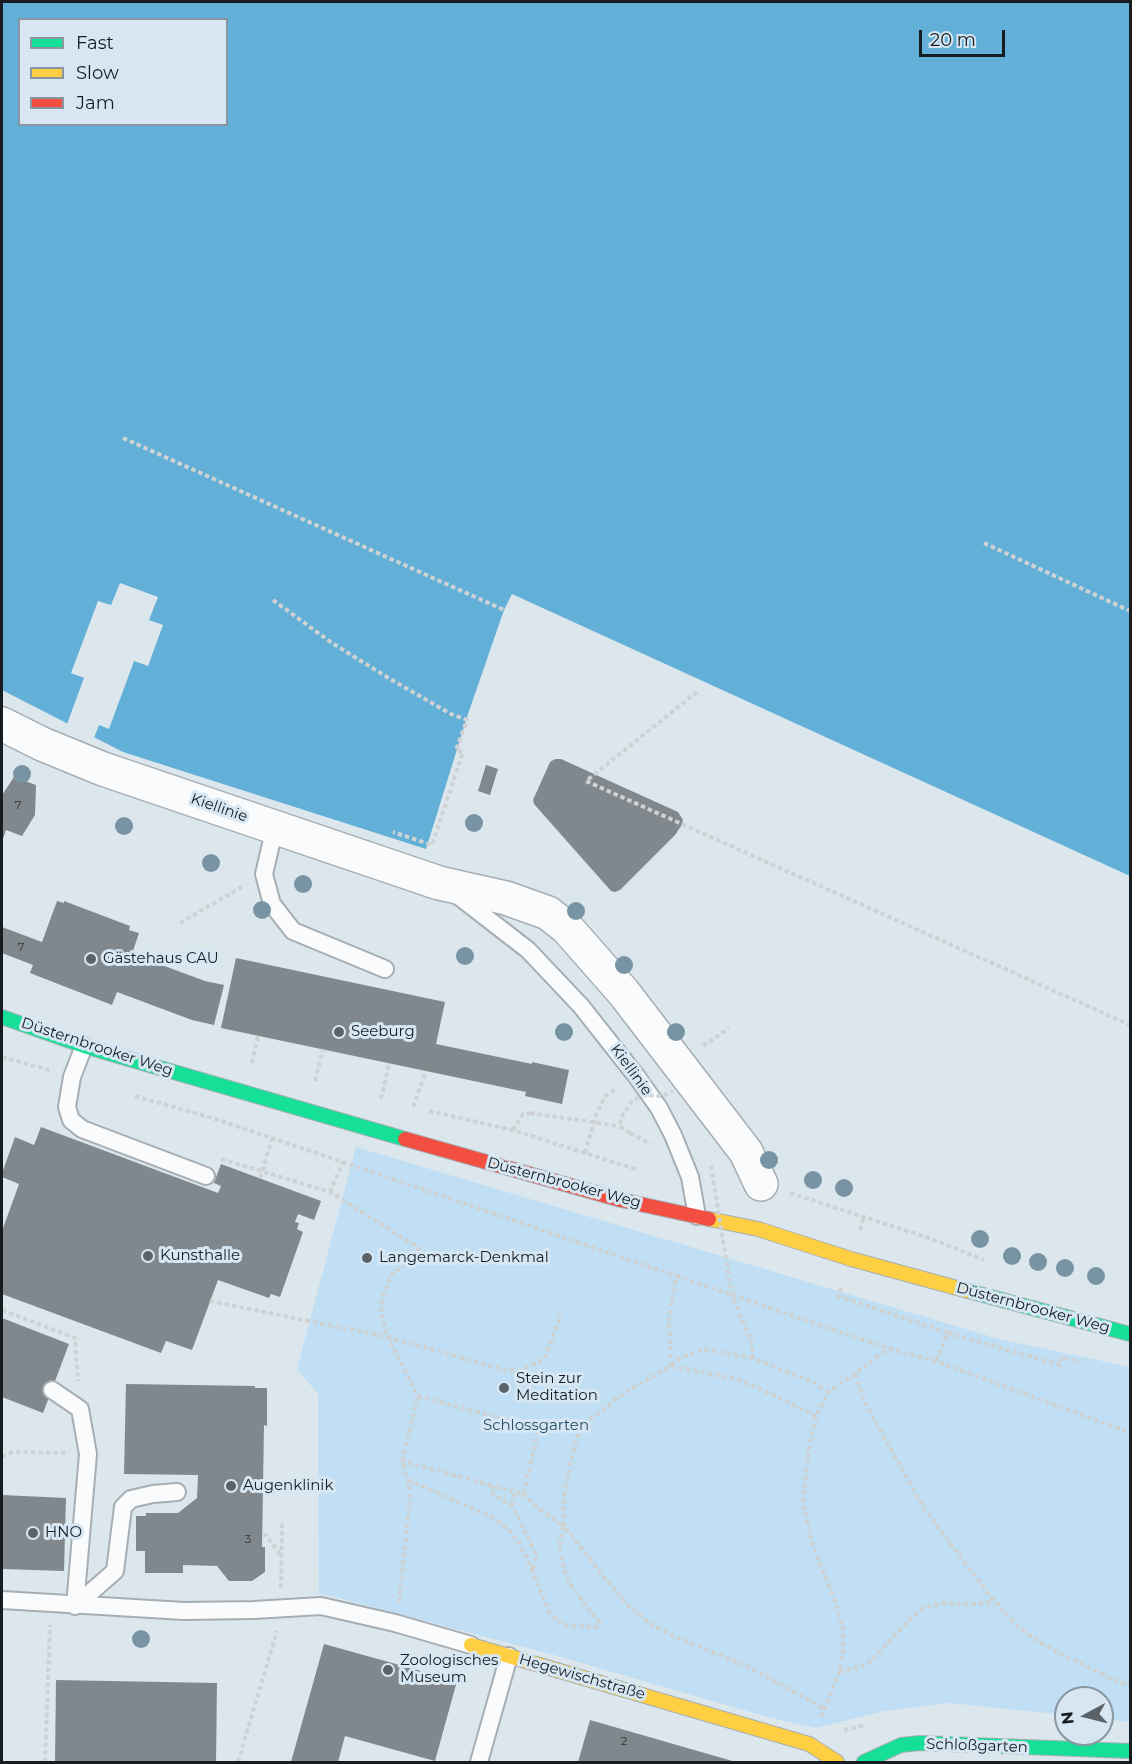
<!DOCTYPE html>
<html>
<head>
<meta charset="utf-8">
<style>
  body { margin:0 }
  #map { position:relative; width:1132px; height:1764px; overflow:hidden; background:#dce6ed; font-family:Montserrat,sans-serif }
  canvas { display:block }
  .frame { position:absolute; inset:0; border:3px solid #161c20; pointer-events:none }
  .legend { position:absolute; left:18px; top:18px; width:210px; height:108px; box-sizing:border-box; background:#d6e7f3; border:2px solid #89969f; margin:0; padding:8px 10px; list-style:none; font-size:18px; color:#161c20 }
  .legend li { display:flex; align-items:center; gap:12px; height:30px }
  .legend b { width:30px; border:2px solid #89969f }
  .north { position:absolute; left:1054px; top:1686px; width:60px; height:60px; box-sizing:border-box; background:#d6e7f3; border:2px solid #89969f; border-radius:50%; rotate:263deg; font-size:16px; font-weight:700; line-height:24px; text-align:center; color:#161c20 }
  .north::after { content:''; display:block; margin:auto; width:21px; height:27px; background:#5b6368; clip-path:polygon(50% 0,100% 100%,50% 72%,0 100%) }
  .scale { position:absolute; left:919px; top:30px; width:86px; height:27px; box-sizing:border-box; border:3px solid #161c20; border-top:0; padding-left:8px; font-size:18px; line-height:21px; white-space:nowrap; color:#161c20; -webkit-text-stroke:4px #d6e7f3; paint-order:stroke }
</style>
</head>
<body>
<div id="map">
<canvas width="1132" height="1764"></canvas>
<div class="frame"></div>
<ul class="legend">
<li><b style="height:8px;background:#16e098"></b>Fast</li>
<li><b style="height:8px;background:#ffcf43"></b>Slow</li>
<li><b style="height:8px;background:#f24e42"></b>Jam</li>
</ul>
<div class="north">N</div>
<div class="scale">20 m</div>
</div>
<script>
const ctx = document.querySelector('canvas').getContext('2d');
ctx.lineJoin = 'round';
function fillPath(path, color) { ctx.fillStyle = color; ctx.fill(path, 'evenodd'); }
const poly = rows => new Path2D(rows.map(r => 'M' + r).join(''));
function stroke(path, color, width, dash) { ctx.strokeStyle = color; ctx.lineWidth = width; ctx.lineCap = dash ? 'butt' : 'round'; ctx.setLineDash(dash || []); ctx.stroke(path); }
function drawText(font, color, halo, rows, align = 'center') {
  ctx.font = font + ' Montserrat,sans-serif'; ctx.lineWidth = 6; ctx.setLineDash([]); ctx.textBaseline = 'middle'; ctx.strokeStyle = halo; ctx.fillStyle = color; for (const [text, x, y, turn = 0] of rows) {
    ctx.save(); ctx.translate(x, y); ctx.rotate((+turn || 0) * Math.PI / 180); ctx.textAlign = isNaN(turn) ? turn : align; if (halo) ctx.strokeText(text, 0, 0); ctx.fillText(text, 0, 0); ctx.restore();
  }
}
const green = poly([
  [356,1147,999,1339,1130,1367,1130,1722,1102,1719,1102,1698,1066,1698,1066,1715,949,1703,884,1711,816,1728,764,1716,554,1655,319,1593,318,1394,297,1369]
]);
const water = poly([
  [2,2,1130,2,1130,876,512,594,504,610,468,714,426,849,123,752,2,690],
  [20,20,226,20,226,124,20,124]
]);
const pier = poly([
  [120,583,158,597,149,620,163,625,148,666,134,661,109,729,99,725,94,738,67,724,84,678,71,673,98,601,111,605]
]);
const building = poly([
  [555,759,561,759,678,812,683,820,681,826,675,835,620,890,615,892,611,891,534,804,533,800,550,762],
  [486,765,498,769,490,795,478,791],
  [14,777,36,785,35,815,22,836,6,830,2,842,2,795],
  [57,901,64,903,64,901,130,926,129,930,139,933,132,954,205,981,224,985,214,1025,192,1020,117,992,112,1005,30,973,33,965,2,953,2,927,42,942],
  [236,958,445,1002,436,1044,532,1064,532,1062,569,1070,562,1104,525,1096,526,1092,221,1028],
  [41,1127,218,1193,221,1186,214,1183,221,1164,321,1201,314,1220,298,1214,295,1222,299,1223,297,1229,303,1232,280,1297,271,1294,269,1298,218,1280,192,1350,166,1341,161,1353,2,1294,2,1231,19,1184,2,1177,2,1173,15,1137,34,1145],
  [2,1318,69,1344,43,1413,2,1397],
  [126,1384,255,1386,255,1388,267,1388,267,1426,264,1425,262,1547,265,1547,265,1572,252,1581,229,1581,217,1566,183,1565,183,1573,145,1573,145,1551,136,1551,136,1516,146,1516,146,1513,178,1513,197,1498,198,1475,124,1474],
  [2,1495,66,1498,64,1571,2,1569],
  [324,1644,457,1681,435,1761,345,1736,338,1762,291,1762],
  [56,1680,217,1683,216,1762,55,1762],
  [590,1720,736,1762,578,1762]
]);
const path = poly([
  [123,438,504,610],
  [984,543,1130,611],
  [273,600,332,643,387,677,451,714,467,720,456,750,463,752,432,845,393,832],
  [697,692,586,781,1130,1025],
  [180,923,245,885],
  [703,1046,729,1028],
  [2,1057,53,1071],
  [252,1063,258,1036],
  [315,1081,323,1049],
  [135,1096,212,1118,343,1162,887,1348,936,1361,1130,1433],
  [381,1099,389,1064],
  [413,1107,426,1071],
  [429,1111,513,1130,638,1170],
  [513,1130,523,1114,530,1113],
  [630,1133,651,1144],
  [585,1153,596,1115,605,1096,618,1088],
  [221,1159,330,1192,419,1248,415,1256,390,1276,381,1304,382,1317,388,1337,508,1371,523,1370,543,1359,548,1350,561,1314],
  [260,1178,272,1139],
  [330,1192,343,1162],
  [790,1193,929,1238,984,1260],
  [860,1230,864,1216],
  [841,1288,838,1296,948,1333,936,1361],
  [210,1301,388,1337,418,1396,539,1429,523,1494,402,1461],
  [2,1310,75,1338,78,1381],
  [948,1333,1060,1365,1062,1357,1080,1362],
  [751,1340,753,1358,815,1383,828,1392],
  [671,1365,682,1357,703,1349,753,1358],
  [671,1366,669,1319,676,1277],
  [855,1374,865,1403,925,1510,994,1601,1018,1627,1042,1644,1108,1677,1130,1686],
  [816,1416,761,1389,732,1378,671,1366,624,1393,584,1424,576,1441,568,1473,563,1504,564,1526,611,1586,630,1607,648,1622,671,1635,749,1667,823,1708],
  [539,1429,544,1425,563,1421,584,1424],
  [2,1457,13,1452,67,1453],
  [408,1480,494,1518,511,1532,519,1543,532,1570,549,1612,562,1624,569,1626,597,1627,600,1623,584,1604,568,1580,564,1569,559,1546,564,1526,539,1509,523,1494],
  [490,1484,494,1495,512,1505,519,1519,535,1552,536,1561,532,1570],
  [512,1505,515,1491],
  [263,1535,266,1535,281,1556],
  [281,1588,282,1522],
  [399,1602,410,1498,408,1480,402,1461,418,1396],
  [839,1672,863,1666,872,1660,910,1619,923,1608,943,1603,975,1604,993,1602],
  [821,1717,839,1672,843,1651,843,1630,836,1603,812,1543,803,1502,809,1446,816,1416,828,1392,855,1374,887,1349],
  [844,1730,866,1725],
  [45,1762,50,1625],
  [238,1762,277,1631]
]);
const lane = poly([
  [275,827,264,874,272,904,293,931,385,969],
  [457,895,528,950,581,1006,637,1077,659,1108,673,1135,690,1177,697,1216],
  [84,1046,72,1077,67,1107,71,1120,82,1129,206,1176],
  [52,1390,80,1409,88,1454,75,1606],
  [2,1600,184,1611,254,1610,321,1606,395,1623,471,1645],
  [75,1606,115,1571,123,1507,131,1499,153,1494,177,1492],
  [479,1762,509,1656]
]);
const street = poly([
  [2,724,42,744,103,769,439,883,506,898,548,913,567,928,624,993,746,1152,761,1184]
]);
const fast = poly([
  [2,1017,84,1046,405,1139],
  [968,1291,1130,1334],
  [864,1762,901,1745,920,1743,1130,1751]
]);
const slow = poly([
  [709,1219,758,1229,851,1259,968,1291],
  [471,1645,809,1744,837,1762]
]);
const jam = poly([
  [405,1139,621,1200,709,1219]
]);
const pathBridge = poly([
  [530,1113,619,1126],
  [630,1133,619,1126,622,1116,632,1101,644,1095,663,1096,673,1091],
  [711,1166,731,1290,739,1314,751,1340]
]);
const trees = [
  [22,774],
  [474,823],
  [124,826],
  [211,863],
  [303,884],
  [262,910],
  [576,911],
  [465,956],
  [624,965],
  [564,1032],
  [676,1032],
  [769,1160],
  [813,1180],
  [844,1188],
  [980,1239],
  [1012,1256],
  [1038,1262],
  [1065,1268],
  [1096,1276],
  [141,1639]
];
const markers = [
  [91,959,6,"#5b6368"],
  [339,1032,6,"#5b6368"],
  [148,1256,6,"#5b6368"],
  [367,1258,6,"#5b6368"],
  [504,1388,6,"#5b6368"],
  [231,1486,6,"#5b6368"],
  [33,1533,6,"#5b6368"],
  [388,1670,6,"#5b6368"]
];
const numberNames = [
  ["7",18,805],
  ["7",21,947],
  ["3",248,1539],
  ["2",624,1741]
];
const streetNames = [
  ["Kiellinie",219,808,19],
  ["Düsternbrooker Weg",97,1047,18],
  ["Kiellinie",631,1070,54],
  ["Düsternbrooker Weg",564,1183,15],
  ["Düsternbrooker Weg",1033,1308,15],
  ["Hegewischstraße",582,1677,16],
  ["Schloßgarten",977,1746,2]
];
const poiNames = [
  ["Gästehaus CAU",103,959],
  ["Seeburg",351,1032],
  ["Kunsthalle",160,1256],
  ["Langemarck-Denkmal",379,1258],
  ["Stein zur",516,1379],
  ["Meditation",516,1396],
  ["Augenklinik",243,1486],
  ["HNO",45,1533],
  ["Zoologisches",400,1661],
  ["Museum",400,1678]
];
const parkNames = [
  ["Schlossgarten",536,1426]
];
fillPath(green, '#c0dff4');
fillPath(water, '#62afd8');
fillPath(pier, '#dce6ed');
fillPath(building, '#81888d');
stroke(lane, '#a6aeb3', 20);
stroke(street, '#a6aeb3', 36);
stroke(fast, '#a6aeb3', 16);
stroke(slow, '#a6aeb3', 16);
stroke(jam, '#a6aeb3', 16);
stroke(path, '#cfd2d4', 4, [4.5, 3]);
stroke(lane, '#fafbfc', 16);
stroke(street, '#fafbfc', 33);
stroke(fast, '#16e098', 14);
stroke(slow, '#ffcf43', 14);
stroke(jam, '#f24e42', 14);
stroke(pathBridge, '#cfd2d4', 4, [4.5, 3]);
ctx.fillStyle = '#7894a4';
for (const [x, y] of trees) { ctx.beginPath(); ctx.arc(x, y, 9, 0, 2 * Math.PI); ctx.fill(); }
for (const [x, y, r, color] of markers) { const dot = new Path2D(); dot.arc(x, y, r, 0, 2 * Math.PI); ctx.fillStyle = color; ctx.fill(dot); stroke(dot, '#d6e7f3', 2); }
drawText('12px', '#31373b', null, numberNames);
drawText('15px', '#161c20', '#d6e7f3', streetNames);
drawText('15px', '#161c20', '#d6e7f3', poiNames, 'left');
drawText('15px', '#275068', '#d6e7f3', parkNames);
</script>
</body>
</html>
